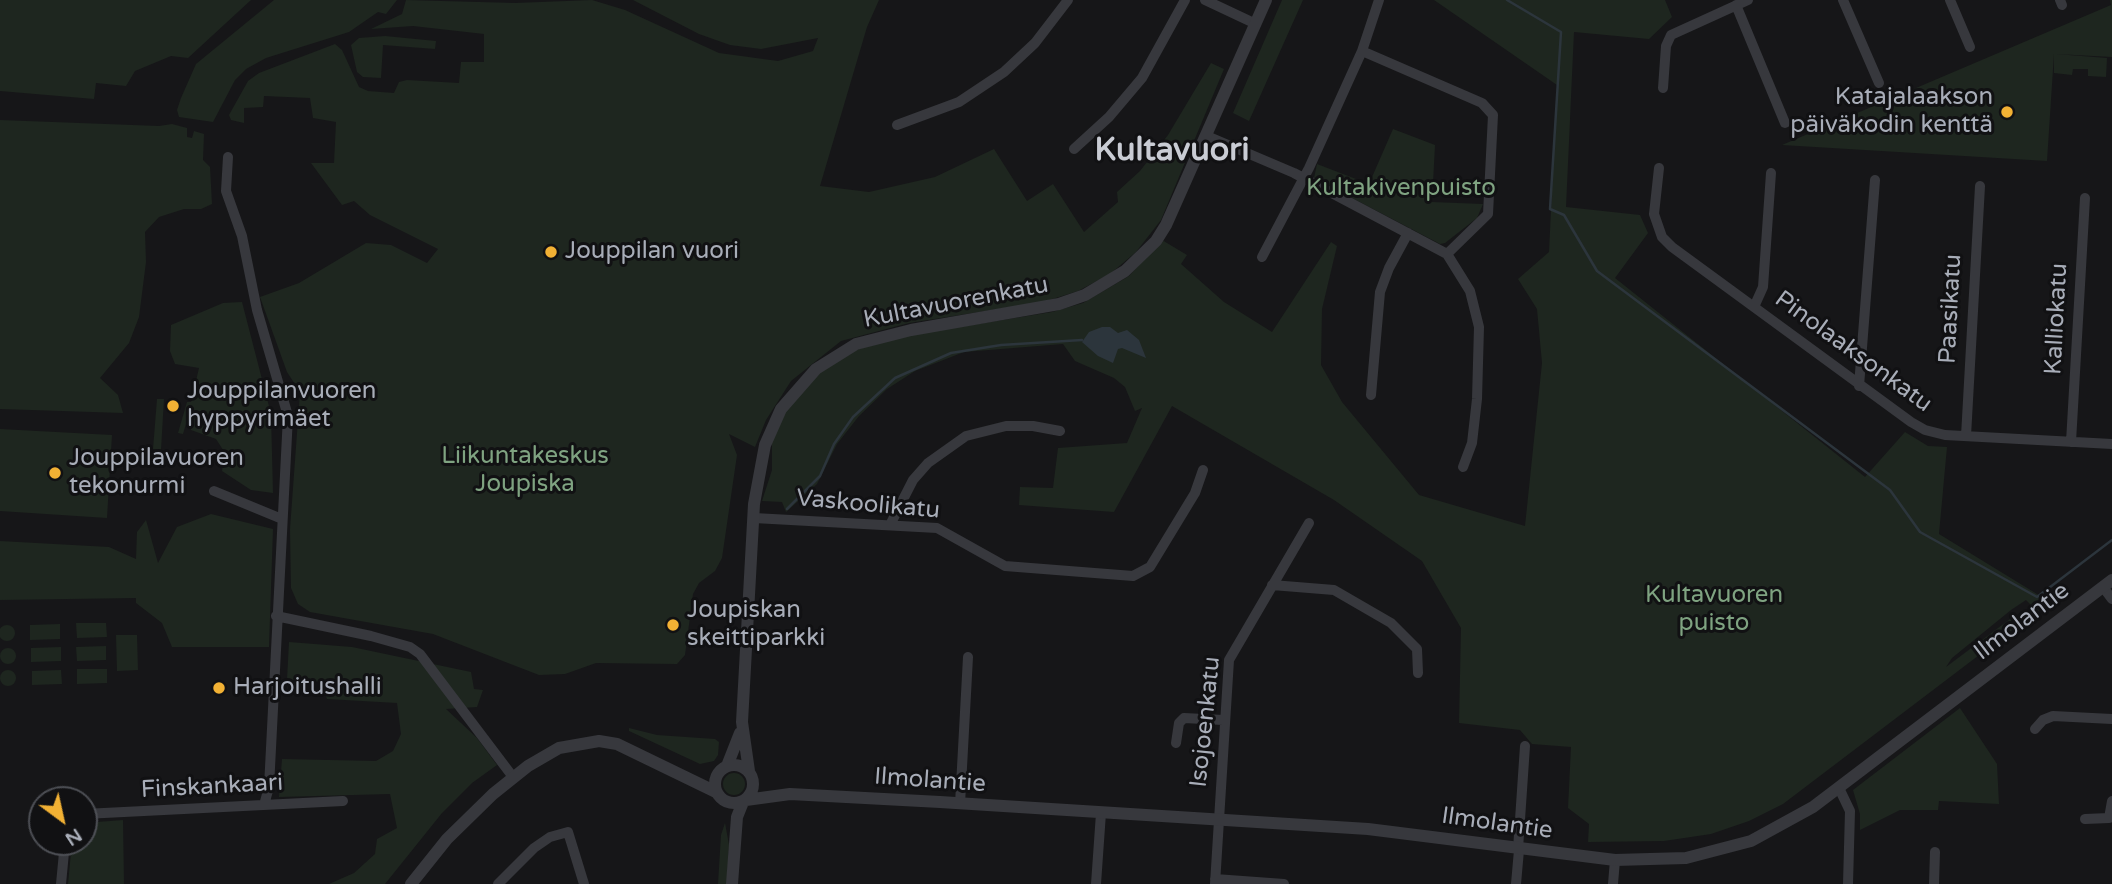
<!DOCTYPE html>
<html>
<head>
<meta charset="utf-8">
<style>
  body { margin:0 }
  #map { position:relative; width:2112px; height:884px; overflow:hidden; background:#161618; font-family:"Varela Round",sans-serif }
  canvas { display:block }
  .north { position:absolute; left:28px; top:786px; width:70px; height:70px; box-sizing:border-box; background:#111113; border:2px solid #4d4f55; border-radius:50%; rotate:147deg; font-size:19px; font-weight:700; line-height:28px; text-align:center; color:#a8adb8 }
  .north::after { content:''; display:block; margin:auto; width:24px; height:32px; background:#f2b134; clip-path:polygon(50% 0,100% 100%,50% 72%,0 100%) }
</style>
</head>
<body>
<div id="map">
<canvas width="2112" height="884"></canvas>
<div class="north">N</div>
</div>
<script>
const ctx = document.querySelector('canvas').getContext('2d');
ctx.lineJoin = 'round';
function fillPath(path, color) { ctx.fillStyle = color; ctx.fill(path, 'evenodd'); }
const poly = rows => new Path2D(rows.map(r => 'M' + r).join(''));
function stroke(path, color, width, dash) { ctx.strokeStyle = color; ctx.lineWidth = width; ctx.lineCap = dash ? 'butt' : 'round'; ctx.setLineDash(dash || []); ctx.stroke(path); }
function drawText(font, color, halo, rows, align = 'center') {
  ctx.font = font + ' "Varela Round",sans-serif'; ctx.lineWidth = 6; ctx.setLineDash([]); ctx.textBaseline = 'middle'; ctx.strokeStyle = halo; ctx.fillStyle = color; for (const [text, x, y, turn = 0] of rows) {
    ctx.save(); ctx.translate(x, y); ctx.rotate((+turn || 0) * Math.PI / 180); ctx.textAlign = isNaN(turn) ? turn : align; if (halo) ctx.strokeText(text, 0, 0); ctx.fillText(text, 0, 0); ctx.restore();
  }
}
const green = poly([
  [0,0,251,0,188,58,171,56,135,71,126,86,96,83,94,99,0,91],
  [274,0,397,0,386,14,378,12,349,32,266,58,246,69,235,80,213,122,179,117,177,110,181,98,196,64],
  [406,0,515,3,592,0,625,10,719,53,778,61,813,51,818,38,761,49,730,45,699,34,633,0,879,0,867,27,820,186,869,192,935,177,994,149,1027,201,1053,184,1084,232,1118,202,1117,192,1140,171,1168,135,1211,63,1224,69,1161,220,1136,252,1110,274,1078,291,1043,302,909,323,841,341,791,381,766,420,755,447,729,434,737,455,722,558,715,571,699,583,693,594,685,655,677,664,596,663,565,674,539,675,433,634,310,612,298,604,291,588,290,529,300,392,287,372,260,297,299,283,366,243,391,245,427,263,438,249,370,215,354,201,342,205,311,163,334,163,336,122,313,118,310,98,264,96,263,107,244,108,244,123,231,120,229,115,248,81,259,73,335,44,342,50,359,87,368,91,394,93,399,82,407,80,459,83,461,62,484,62,484,34,413,26,371,29,402,14],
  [1282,0,1303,0,1249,121,1233,113],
  [1434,0,1665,0,1672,17,1649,39,1574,32,1566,207,1640,215,1648,233,1615,278,1865,477,1905,432,1928,446,1947,447,1939,534,2050,602,2034,615,2030,610,2033,607,2026,600,2011,610,1952,658,1946,667,2014,616,2020,624,1783,804,1749,821,1711,834,1664,841,1588,842,1589,824,1568,808,1571,747,1532,744,1520,730,1459,723,1461,628,1422,561,1334,500,1172,406,1114,512,1019,505,1020,487,1053,488,1058,448,1127,443,1142,408,1135,411,1125,387,1114,378,1075,361,1063,344,964,352,915,371,887,389,859,416,837,444,817,484,786,512,782,502,762,501,772,470,772,440,786,410,822,370,856,350,891,338,1052,312,1083,303,1129,276,1162,240,1187,255,1181,264,1224,302,1272,332,1331,242,1337,246,1322,309,1321,365,1342,402,1419,495,1525,526,1542,363,1537,309,1518,279,1549,252,1557,85],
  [2110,0,2112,0,2112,57,2056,54,2107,58,2106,77,2088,76,2088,69,2073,69,2072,75,2054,73,2054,54,2047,161,1782,145,2111,5],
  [385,36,436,41,435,49,383,45,381,78,363,77,357,72,351,45,359,38],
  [0,120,159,126,172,124,187,128,187,137,192,138,194,131,204,134,203,160,210,167,212,204,201,209,184,209,159,217,145,232,146,262,139,317,129,343,100,378,118,395,123,413,0,409],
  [1393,129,1435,145,1432,202,1483,204,1477,218,1445,243,1440,244,1314,178,1317,164,1369,184],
  [242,302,271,414,273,493,251,490,222,471,225,453,216,439,191,430,191,407,183,434,178,433,187,402,191,402,199,368,175,364,170,351,171,325,223,303],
  [157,399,164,399,161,450,153,449],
  [0,429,112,435,107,518,0,511],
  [211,514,273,529,269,647,172,647,162,623,136,603,136,598,0,600,0,541,109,547,136,559,137,532,146,520,158,563,177,527],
  [76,623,106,623,107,637,77,638],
  [60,624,60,639,30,640,30,625],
  '-1 633a8 8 0 1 1 16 0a8 8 0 1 1-16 0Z',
  [116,635,137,635,138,670,117,671],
  [289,642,352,647,471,672,474,689,483,690,477,707,446,709,477,738,497,765,472,783,442,813,385,884,329,884,354,873,375,854,377,839,397,828,390,794,279,797,282,759,376,761,393,751,401,734,397,703,327,699,321,682,287,680],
  [106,646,106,660,77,661,76,647],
  [61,647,61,661,31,662,31,648],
  '0 656a8 8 0 1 1 16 0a8 8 0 1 1-16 0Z',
  [77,669,107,669,107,683,77,684],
  '0 678a8 8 0 1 1 16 0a8 8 0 1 1-16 0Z',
  [61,670,62,684,32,685,32,671],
  [1960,708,1997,764,1999,804,1939,801,1938,810,1900,810,1860,830,1860,814,1853,790],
  [629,728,657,735,715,739,719,742,718,755,714,761,700,764,629,731],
  '723 784a11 11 0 1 1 22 0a11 11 0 1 1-22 0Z',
  [123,820,124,884,68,884,72,842,84,842,84,823],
  [725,823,729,845,727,884,718,884,721,835]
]);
const water = poly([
  [1102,327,1110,327,1118,333,1127,330,1139,340,1146,358,1122,348,1118,349,1113,363,1098,356,1082,342,1089,332]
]);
const stream = poly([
  [1507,0,1561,32,1550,209,1564,215,1597,271,1890,490,1920,532,2037,597,2112,540],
  [787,509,820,476,834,444,853,417,895,378,951,353,1001,345,1082,340]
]);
const minor = poly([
  [1205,0,1256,24],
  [1843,0,1879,83],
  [1950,0,1970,47],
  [2060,0,2062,5],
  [1736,5,1785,123],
  [1362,51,1482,103,1493,115,1488,214,1447,254],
  [1663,88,1666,46,1671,35,1748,0],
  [897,125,959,102,1004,72,1035,43,1068,0],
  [1207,136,1294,173,1447,254,1470,291,1479,327,1477,399,1472,443,1463,467],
  [1074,149,1109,117,1142,78,1185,0],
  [228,157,226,191,242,236,257,310,288,416,269,787,264,805],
  [1659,168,1654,214,1662,237,1672,247,1911,422,1925,430,1945,435,2112,444],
  [1262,257,1309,168,1362,51,1379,0],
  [1754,307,1763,287,1771,173],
  [1859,386,1875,180],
  [1371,395,1380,292,1389,268,1408,233],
  [1966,436,1980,186],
  [2071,442,2085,198],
  [214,491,282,519],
  [754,518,937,528,1005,566,1133,576,1150,567,1195,493,1203,470],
  [890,525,913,480,928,463,966,436,1006,426,1033,426,1060,431],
  [1272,585,1334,590,1391,623,1417,649,1418,673],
  [2103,587,2112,599],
  [276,616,371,636,410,647,420,654,513,777],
  [2035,729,2043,720,2053,716,2112,719],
  [1176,743,1179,723,1184,718,1223,720],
  [1839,788,1850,811,1848,884],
  [960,804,968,657],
  [84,814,343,801],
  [2085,819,2109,818,2112,801],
  [1518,849,1525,746],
  [1215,879,1284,884],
  [61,884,65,842],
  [498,884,534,848,550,837,568,832,584,884],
  [1096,884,1101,813],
  [1215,884,1229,660,1309,523],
  [1516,884,1519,850],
  [1613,884,1615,860],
  [1934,884,1935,852]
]);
const tertiary = poly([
  '715 784a19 19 0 1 1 38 0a19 19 0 1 1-38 0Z',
  [727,766,740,733],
  [749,771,742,722,754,504,765,445,781,409,816,369,856,344,911,330,1059,304,1085,295,1125,271,1156,241,1166,225,1266,0],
  [746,800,790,794,940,802,1368,829,1615,860,1686,858,1751,841,1813,807,2112,580],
  [411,884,447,839,493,794,528,766,559,748,599,741,617,744,716,792],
  [732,884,737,817,743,802]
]);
const markers = [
  [2007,112,7,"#f2b134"],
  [551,252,7,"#f2b134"],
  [173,406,7,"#f2b134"],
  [55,473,7,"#f2b134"],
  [673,625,7,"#f2b134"],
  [219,688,7,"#f2b134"]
];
const poiNames = [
  ["Katajalaakson",1993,98,"right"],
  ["päiväkodin kenttä",1993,126,"right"],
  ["Jouppilan vuori",565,252],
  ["Jouppilanvuoren",187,392],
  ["hyppyrimäet",187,420],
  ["Jouppilavuoren",69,459],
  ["tekonurmi",69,487],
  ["Joupiskan",687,611],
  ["skeittiparkki",687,639],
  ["Harjoitushalli",233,688]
];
const parkNames = [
  ["Kultakivenpuisto",1401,189],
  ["Liikuntakeskus",525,457],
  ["Joupiska",525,485],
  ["Kultavuoren",1714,596],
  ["puisto",1714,624]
];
const streetNames = [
  ["Kultavuorenkatu",956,303,-11],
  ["Paasikatu",1951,309,-87],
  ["Kalliokatu",2057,319,-87],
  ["Pinolaaksonkatu",1853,352,36],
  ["Vaskoolikatu",868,505,5],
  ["Ilmolantie",2022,622,-37],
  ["Isojoenkatu",1206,722,-84],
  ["Ilmolantie",930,781,4],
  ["Finskankaari",212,787,-3],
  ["Ilmolantie",1497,824,8]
];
const districtNames = [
  ["Kultavuori",1172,152]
];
fillPath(green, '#1e261f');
fillPath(water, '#2c353c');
stroke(stream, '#2c353c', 2.5);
stroke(minor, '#37383d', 10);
stroke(tertiary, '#37383d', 12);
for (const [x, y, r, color] of markers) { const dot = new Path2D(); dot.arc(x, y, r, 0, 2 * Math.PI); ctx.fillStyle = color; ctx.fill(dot); stroke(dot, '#111113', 2.5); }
drawText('24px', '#a8adb8', '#111113', poiNames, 'left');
drawText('24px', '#7fa381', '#111113', parkNames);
drawText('24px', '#a8adb8', '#111113', streetNames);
drawText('bold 32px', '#c9ccd4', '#111113', districtNames);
</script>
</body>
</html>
